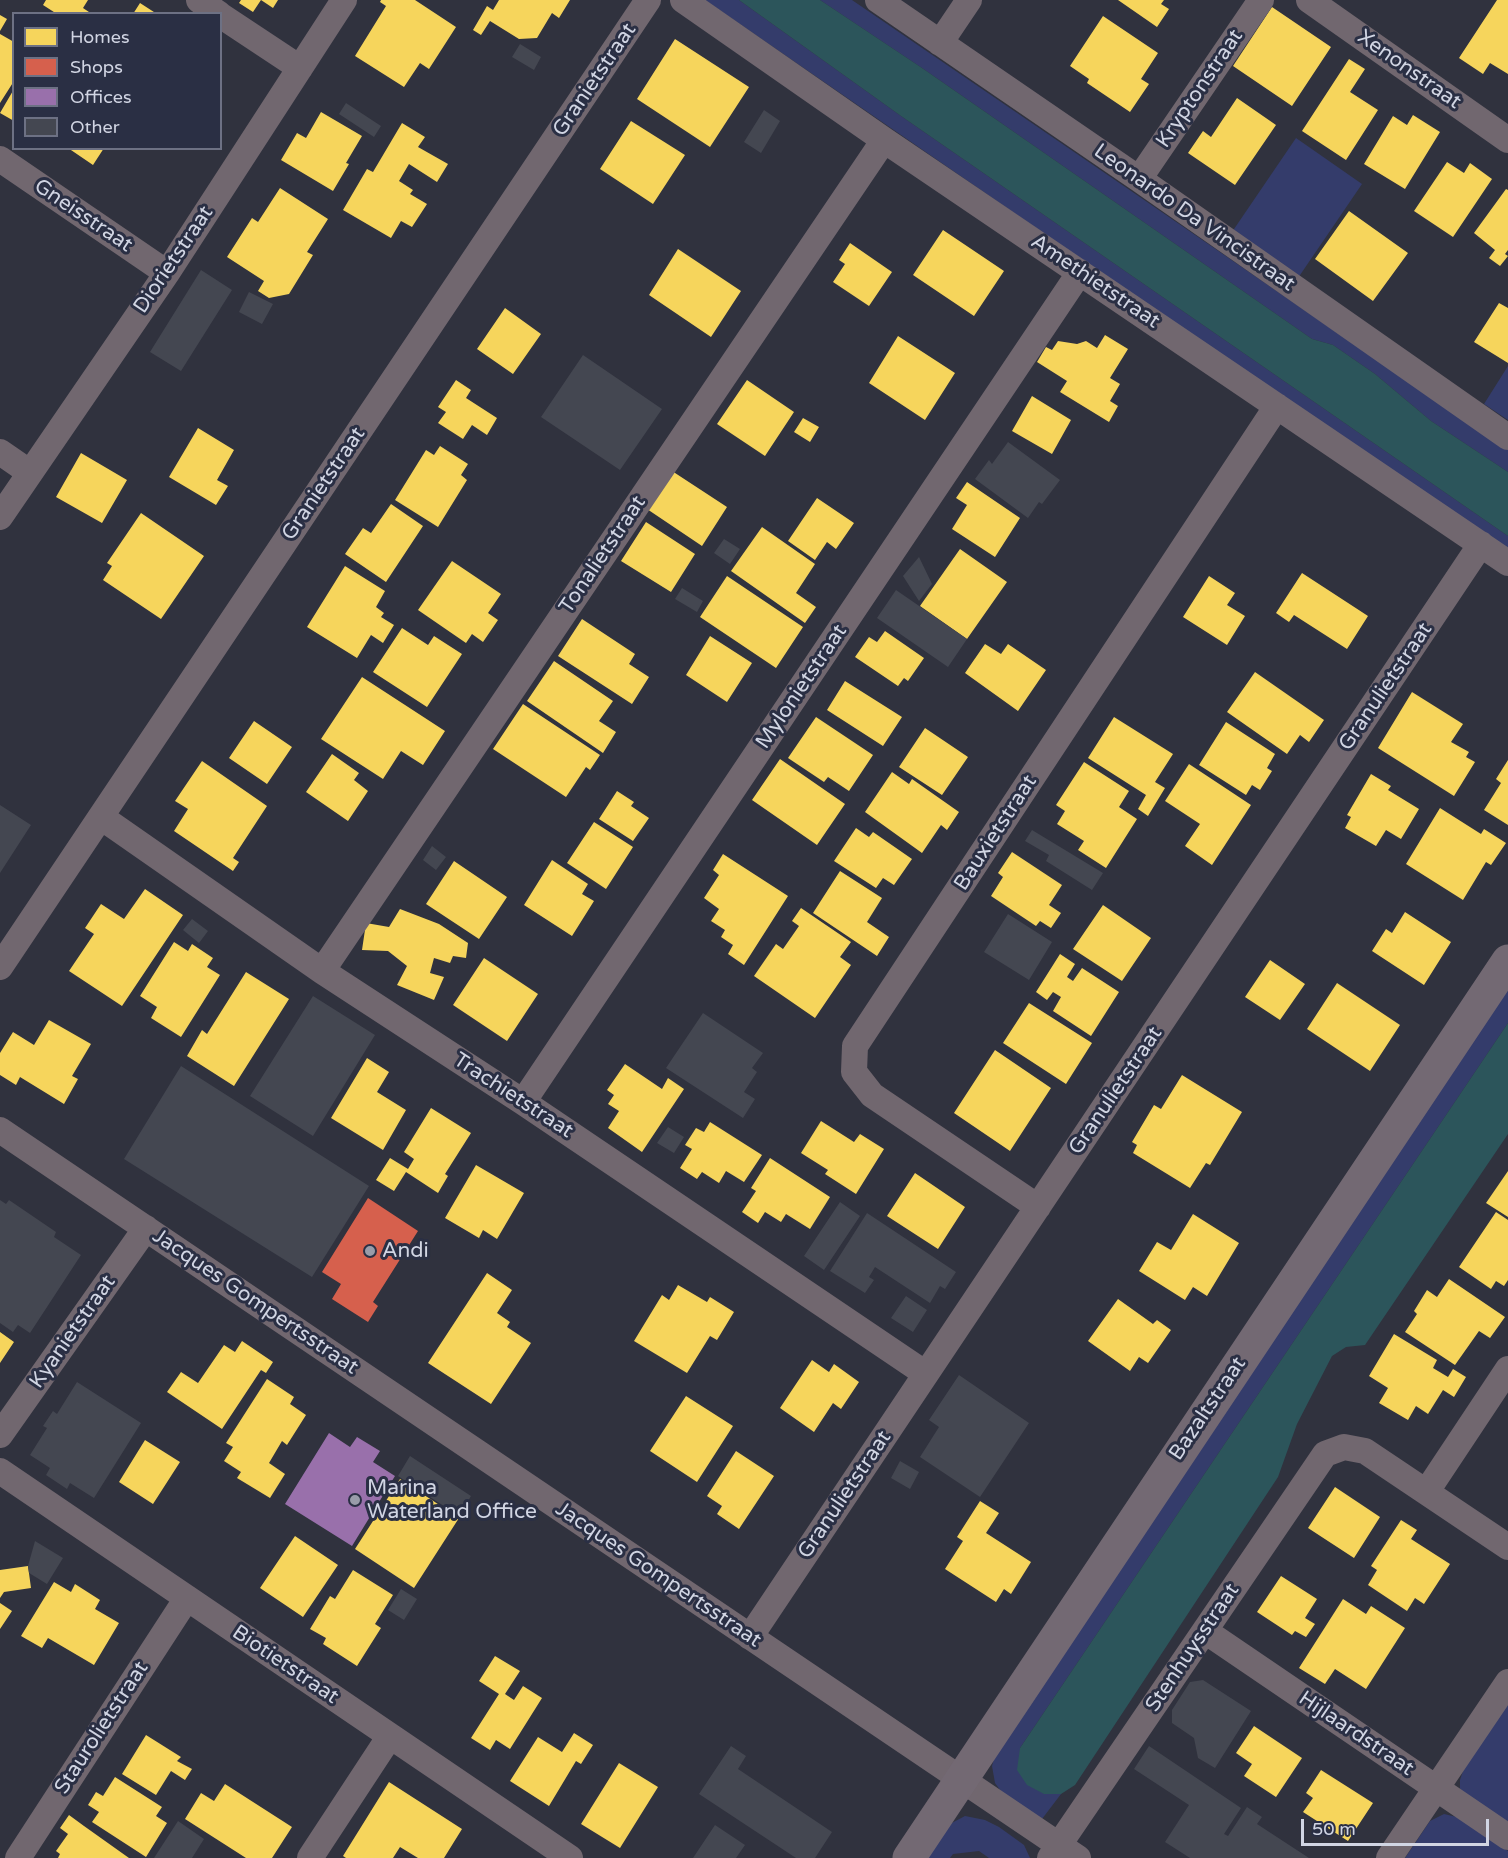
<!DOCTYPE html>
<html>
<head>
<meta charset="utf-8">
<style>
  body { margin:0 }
  #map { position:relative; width:1508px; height:1858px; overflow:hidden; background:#30323e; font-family:"Varela Round",sans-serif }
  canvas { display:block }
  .legend { position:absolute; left:12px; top:12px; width:210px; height:138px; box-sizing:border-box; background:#2a2f44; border:2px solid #6d7184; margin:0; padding:8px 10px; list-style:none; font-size:18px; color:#d1d5e3 }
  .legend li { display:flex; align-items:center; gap:12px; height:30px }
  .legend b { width:30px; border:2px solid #6d7184 }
  .scale { position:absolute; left:1301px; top:1819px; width:188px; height:27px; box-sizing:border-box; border:3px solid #d1d5e3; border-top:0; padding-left:8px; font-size:18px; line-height:21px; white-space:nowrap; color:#d1d5e3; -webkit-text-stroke:4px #2a2f44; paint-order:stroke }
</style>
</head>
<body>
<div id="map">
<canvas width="1508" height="1858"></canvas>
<ul class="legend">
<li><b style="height:16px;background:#f6d55c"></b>Homes</li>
<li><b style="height:16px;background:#d6604d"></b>Shops</li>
<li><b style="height:16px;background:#9970ab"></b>Offices</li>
<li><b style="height:16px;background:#444751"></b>Other</li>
</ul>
<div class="scale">50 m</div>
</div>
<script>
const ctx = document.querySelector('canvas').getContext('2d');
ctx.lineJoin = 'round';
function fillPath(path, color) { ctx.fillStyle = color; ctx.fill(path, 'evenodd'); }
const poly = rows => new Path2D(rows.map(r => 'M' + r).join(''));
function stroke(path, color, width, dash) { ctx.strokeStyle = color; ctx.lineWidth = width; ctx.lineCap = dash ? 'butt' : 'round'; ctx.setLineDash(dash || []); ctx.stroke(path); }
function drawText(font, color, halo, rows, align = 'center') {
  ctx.font = font + ' "Varela Round",sans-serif'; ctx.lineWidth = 6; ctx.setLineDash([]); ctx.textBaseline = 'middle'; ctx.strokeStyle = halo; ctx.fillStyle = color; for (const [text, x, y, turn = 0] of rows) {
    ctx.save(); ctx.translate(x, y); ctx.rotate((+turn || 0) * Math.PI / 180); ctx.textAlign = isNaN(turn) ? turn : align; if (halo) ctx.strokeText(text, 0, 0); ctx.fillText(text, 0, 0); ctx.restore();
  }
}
const green = poly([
  [705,0,739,0,901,116,1508,536,1508,553],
  [820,0,852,0,1134,193,1508,450,1508,472,1431,421,1375,374,1333,345,1312,339,922,68],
  [1296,138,1362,184,1298,278,1232,232],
  [1508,366,1508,420,1484,404],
  [1508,985,1508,1023,1020,1748,1044,1794,1061,1794,1042,1819,1006,1798,995,1783,992,1766,997,1748],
  [1508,1704,1508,1829,1460,1792,1460,1780,1465,1765],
  [1444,1814,1461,1818,1508,1851,1508,1858,1405,1858,1430,1821],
  [965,1816,985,1820,999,1827,1024,1845,1030,1858,989,1858,979,1851,953,1854,950,1858,924,1858,946,1826]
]);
const water = poly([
  [739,0,820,0,922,68,1312,339,1333,345,1375,374,1431,421,1508,472,1508,536,901,116],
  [1508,1023,1508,1134,1365,1345,1346,1347,1332,1356,1297,1424,1278,1477,1075,1785,1061,1794,1044,1794,1027,1785,1017,1770,1020,1748]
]);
const homes = poly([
  [46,0,88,0,83,8,92,14,57,14,43,5],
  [241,0,278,0,273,8,261,0,253,12,239,3],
  [381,0,415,0,456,27,429,69,420,63,404,87,355,56,386,6,380,2],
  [499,0,570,0,559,18,552,13,537,38,519,39,490,21,481,35,473,30,487,6,493,10],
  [1118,0,1164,0,1161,4,1169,9,1157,27],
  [1497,0,1508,0,1508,74,1490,63,1483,74,1459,58],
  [140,3,157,14,133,14],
  [1272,7,1331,47,1292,106,1233,66],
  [0,15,7,19,0,31],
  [1103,16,1158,53,1141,79,1149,84,1130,112,1087,83,1089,79,1070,66],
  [0,34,14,42,14,81,0,103],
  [675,39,749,87,710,147,637,99],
  [1349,59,1365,69,1350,92,1378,110,1346,160,1302,131],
  [14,89,14,121,0,113],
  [1237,98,1276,125,1235,185,1188,153,1203,131,1211,137],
  [321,112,362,136,346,163,349,164,333,191,281,160,297,133,306,138],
  [1413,115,1440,132,1405,189,1364,164,1393,116,1407,125],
  [631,121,685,155,653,204,600,169],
  [402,123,425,137,418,147,448,164,437,182,409,164,399,181,413,190,410,194,427,204,412,227,401,221,391,238,343,210,367,169,373,172],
  [68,148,104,148,93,165],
  [1447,162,1464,173,1470,163,1492,179,1453,237,1414,211],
  [280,188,328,219,307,252,313,255,289,294,269,298,258,291,264,281,227,257,252,218,258,222],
  [1506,189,1508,190,1508,250,1505,254,1508,256,1500,266,1489,258,1495,250,1474,233],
  [1349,211,1408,253,1373,301,1315,259],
  [943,230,1004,271,974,316,913,275],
  [850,243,892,272,869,306,833,282,845,264,839,260],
  [678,249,741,291,711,337,649,295],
  [1499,303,1508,308,1508,363,1474,342],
  [505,308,541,334,513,374,477,349],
  [1105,335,1128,349,1110,378,1120,384,1110,401,1118,406,1109,422,1060,392,1067,381,1037,362,1046,347,1052,350,1058,341,1077,344,1086,341,1097,348],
  [898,336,955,373,925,420,869,383],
  [456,380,471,390,466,398,497,418,487,435,472,425,463,439,438,423,446,412,438,407],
  [747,380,794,412,765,456,717,424],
  [1032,396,1071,420,1052,454,1012,431],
  [803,418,819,427,810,442,794,432],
  [198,428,234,450,217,480,228,486,216,505,169,477],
  [440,446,468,464,461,475,467,480,438,527,395,500,426,450,434,455],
  [81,453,127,480,102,523,56,497],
  [672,471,727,507,702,546,647,509],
  [967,482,1020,518,995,557,952,529,967,505,956,498],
  [817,498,854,523,836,549,827,542,815,560,788,541],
  [391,504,423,526,386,582,345,554,363,528,371,533],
  [141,513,204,556,161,619,103,580,112,566,107,563],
  [646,522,695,554,671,592,621,561],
  [762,527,815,564,796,593,816,607,805,623,731,571],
  [960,549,1007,582,967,639,920,606],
  [452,561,501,594,488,613,498,620,483,642,472,634,466,643,418,610],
  [345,566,385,591,376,607,384,613,381,617,394,625,383,643,371,635,357,658,307,627],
  [1302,573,1368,616,1347,649,1294,615,1289,622,1276,613],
  [727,576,803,627,776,668,700,617],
  [1209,576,1235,593,1227,605,1245,616,1227,645,1183,617],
  [582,619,635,654,629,664,649,677,632,704,558,656],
  [402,628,428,645,434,636,462,654,427,707,373,672],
  [885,631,924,658,908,681,904,678,898,686,855,657,869,637,877,642],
  [710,636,752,663,727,702,686,675],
  [985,644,1001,654,1008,644,1046,670,1018,711,965,673],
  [554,661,613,701,599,721,616,732,603,753,527,701],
  [1255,672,1324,720,1309,742,1300,735,1287,754,1227,712],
  [362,677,445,731,423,765,401,751,383,779,321,739],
  [845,681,902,717,883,746,827,710],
  [1412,692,1463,724,1451,742,1469,752,1466,757,1475,762,1454,796,1378,748],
  [523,704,600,755,590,770,586,767,566,797,493,749],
  [816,717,873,755,849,791,828,777,824,782,788,758],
  [1114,717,1173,754,1155,782,1165,788,1148,816,1138,809,1146,795,1088,758],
  [254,721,292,747,267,784,229,758],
  [1226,722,1275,754,1267,768,1272,771,1260,790,1252,785,1246,795,1199,765],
  [925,728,968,757,942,795,899,767],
  [332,754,359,773,354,780,368,791,348,821,306,792],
  [780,759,845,804,817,845,752,800],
  [1508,760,1508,825,1484,810,1501,783,1496,779],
  [202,761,267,806,233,858,239,862,233,871,174,831,188,809,175,801],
  [1084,762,1129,791,1119,807,1137,819,1106,868,1078,850,1084,841,1057,824,1065,811,1056,805],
  [1189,764,1251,805,1212,865,1185,846,1200,824,1165,801],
  [892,772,909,784,912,779,959,812,947,830,941,825,922,853,865,812],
  [1371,774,1391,786,1388,790,1419,809,1401,839,1386,830,1376,846,1345,828,1351,817,1347,815],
  [617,791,634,802,631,806,649,818,633,841,599,819],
  [1440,808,1481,834,1484,829,1506,843,1491,865,1486,862,1463,900,1406,864],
  [594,822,633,847,606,889,567,863],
  [856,828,869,837,873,832,912,859,894,885,883,878,876,888,834,861],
  [1012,852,1062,885,1049,905,1061,913,1051,928,1040,921,1036,926,991,896,1003,877,998,873],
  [723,854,788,896,744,965,728,954,733,945,721,937,725,930,711,921,719,909,704,898,719,875,713,870],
  [552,860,588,884,582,894,594,901,572,936,524,905],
  [454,861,507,897,479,939,426,904],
  [840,871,882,898,867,922,889,937,877,956,813,913],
  [145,889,183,915,122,1006,69,971,94,934,85,928,101,904,124,919],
  [1103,905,1151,938,1122,981,1073,949],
  [801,908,851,942,840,957,851,965,815,1018,754,976,776,944,783,949,799,926,792,921],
  [400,909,439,924,468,943,466,958,453,956,450,963,434,958,430,973,444,977,434,1000,397,985,407,966,388,951,362,950,366,923,389,927],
  [1405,912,1451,942,1424,985,1372,951,1386,929,1392,933],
  [174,942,188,951,192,944,213,958,207,967,220,975,181,1037,151,1018,157,1007,140,996],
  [1060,954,1075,964,1067,977,1073,981,1082,968,1119,992,1091,1036,1053,1011,1061,997,1053,992,1047,1000,1036,992],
  [484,958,538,994,507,1041,453,1005],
  [1270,960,1305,984,1280,1020,1245,997],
  [246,972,289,999,234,1086,187,1056,202,1030,207,1034],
  [1337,983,1400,1025,1370,1071,1307,1029],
  [1029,1003,1092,1043,1066,1084,1003,1043],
  [49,1020,91,1044,72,1076,78,1079,64,1104,20,1077,16,1085,0,1075,0,1053,13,1032,34,1045],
  [995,1050,1051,1088,1010,1151,954,1113],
  [367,1058,389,1072,377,1092,406,1110,383,1150,331,1118],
  [625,1064,662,1089,668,1078,684,1089,642,1152,608,1128,619,1111,608,1104,614,1095,607,1090],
  [1182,1075,1242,1112,1210,1165,1206,1163,1190,1188,1133,1153,1137,1145,1132,1142,1154,1105,1161,1109],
  [431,1108,471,1133,445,1174,448,1176,438,1193,406,1172,394,1191,376,1180,390,1158,408,1169,414,1159,404,1152],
  [821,1121,854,1142,860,1134,884,1149,856,1194,825,1174,828,1170,801,1153],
  [710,1122,762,1155,744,1182,726,1171,719,1183,702,1172,697,1179,680,1168,692,1149,685,1145,696,1128,704,1132],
  [770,1158,830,1197,810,1229,786,1214,781,1222,765,1212,758,1223,742,1212,756,1191,751,1188],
  [476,1165,524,1193,497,1239,483,1230,479,1238,445,1218],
  [1508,1171,1508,1217,1486,1203],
  [915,1173,965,1207,938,1249,887,1216],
  [1496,1212,1508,1220,1508,1280,1504,1286,1496,1281,1491,1289,1459,1267],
  [1193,1214,1239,1243,1207,1296,1193,1287,1185,1300,1139,1271,1157,1242,1171,1250],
  [487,1273,512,1290,497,1313,510,1322,507,1327,531,1343,491,1404,428,1363],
  [1449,1279,1505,1317,1490,1338,1479,1331,1455,1365,1405,1332,1417,1314,1414,1311,1427,1290,1437,1297],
  [678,1285,707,1302,710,1297,734,1312,717,1340,710,1336,687,1373,634,1341,662,1295,669,1300],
  [1118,1299,1153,1324,1157,1320,1171,1330,1148,1363,1139,1357,1130,1371,1088,1341],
  [0,1332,14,1342,0,1363],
  [1394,1334,1437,1360,1433,1368,1448,1377,1453,1369,1466,1377,1454,1397,1443,1390,1428,1414,1416,1406,1408,1420,1379,1403,1388,1388,1369,1376],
  [242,1341,273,1362,266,1373,261,1370,222,1429,167,1392,181,1372,198,1383,224,1345,235,1352],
  [812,1360,829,1372,834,1364,859,1382,841,1409,833,1403,814,1432,780,1408],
  [267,1379,294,1397,290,1404,306,1415,287,1445,282,1441,269,1463,285,1474,270,1498,237,1478,241,1472,224,1461,233,1447,226,1443],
  [686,1396,733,1426,697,1482,650,1451],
  [145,1440,180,1462,153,1504,119,1482],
  [736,1451,774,1476,739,1529,717,1514,722,1506,707,1496],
  [400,1479,459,1518,414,1588,355,1549],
  [1335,1487,1380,1517,1354,1558,1308,1528],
  [980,1501,999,1513,986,1533,1031,1562,1011,1594,1004,1589,996,1602,945,1569,963,1541,957,1537],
  [1401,1520,1417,1530,1411,1539,1450,1564,1424,1604,1415,1598,1407,1611,1368,1585,1377,1570,1371,1566],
  [295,1536,338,1565,303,1617,260,1588],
  [28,1566,31,1588,4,1592,0,1598,0,1570],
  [353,1570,393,1595,375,1624,381,1628,357,1666,323,1644,326,1638,310,1629,330,1596,335,1599],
  [1281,1576,1317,1599,1305,1618,1315,1624,1306,1637,1295,1631,1292,1635,1257,1612],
  [54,1582,71,1592,75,1584,100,1600,95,1609,119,1623,94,1665,48,1638,42,1648,21,1636],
  [1343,1599,1366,1614,1371,1606,1405,1628,1366,1689,1335,1669,1325,1684,1299,1668],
  [0,1603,12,1611,0,1629],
  [495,1656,520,1671,505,1694,514,1700,523,1686,542,1698,510,1749,496,1740,490,1750,471,1738,499,1694,479,1681],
  [1254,1726,1302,1758,1276,1797,1244,1776,1252,1764,1236,1753],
  [574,1733,593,1745,581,1764,576,1761,549,1806,510,1781,538,1737,562,1752],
  [146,1735,181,1757,177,1761,192,1769,185,1780,171,1771,156,1795,122,1774],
  [619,1763,658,1787,620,1848,581,1824],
  [1321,1770,1373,1803,1348,1841,1303,1812,1313,1798,1306,1793],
  [115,1777,162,1807,156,1816,167,1823,146,1857,92,1822,99,1812,88,1805,96,1792,103,1796],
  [389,1782,462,1829,444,1858,418,1858,400,1847,393,1858,346,1858,343,1856],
  [225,1784,292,1827,272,1858,246,1858,185,1819,201,1793,214,1801],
  [69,1815,84,1826,129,1858,58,1858,60,1854,56,1851,68,1834,60,1828]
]);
const shops = poly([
  [368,1198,418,1231,373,1302,378,1306,368,1322,332,1299,341,1284,322,1272]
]);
const offices = poly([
  [329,1433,350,1447,357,1437,380,1451,373,1462,395,1476,352,1546,285,1504]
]);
const building = poly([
  [520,44,541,57,534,70,512,57],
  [346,103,381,126,374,137,339,114],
  [764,110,780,121,761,153,744,142],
  [201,270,232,290,181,371,150,352],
  [249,292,273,304,262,324,239,312],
  [583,355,662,409,620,470,541,417],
  [1008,442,1060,480,1042,504,1039,502,1028,518,975,479,989,460,992,464],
  [724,539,740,549,730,564,714,553],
  [919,557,932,584,919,601,903,576],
  [682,588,703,601,697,612,675,599],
  [896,590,967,639,948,667,877,618],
  [0,805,31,825,0,873],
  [1032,830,1103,873,1092,890,1046,861,1049,855,1025,841],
  [432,846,446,857,436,870,423,860],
  [1008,914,1052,942,1029,980,984,952],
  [192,919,208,931,199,943,183,930],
  [313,996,375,1035,313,1136,250,1096],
  [703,1013,763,1053,752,1068,757,1072,744,1092,755,1099,743,1118,666,1068],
  [181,1066,369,1186,312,1277,124,1159],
  [668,1127,684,1137,674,1153,657,1143],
  [0,1200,6,1204,9,1200,56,1232,54,1237,81,1255,30,1333,18,1325,13,1332,0,1323],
  [840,1202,860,1216,824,1270,804,1256],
  [867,1213,956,1272,945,1289,940,1286,930,1303,875,1267,869,1277,874,1280,865,1293,830,1271],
  [906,1296,927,1310,913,1332,891,1318],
  [959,1375,1029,1423,980,1497,920,1457,939,1427,929,1420],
  [77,1382,141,1423,94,1498,70,1483,67,1489,46,1475,50,1468,30,1455,47,1428,43,1426,53,1411,57,1414],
  [410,1456,471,1496,459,1516,398,1476],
  [900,1461,919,1472,910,1489,891,1478],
  [35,1541,63,1558,47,1584,29,1573,28,1566],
  [401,1589,417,1599,404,1620,388,1610],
  [1203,1680,1251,1711,1215,1768,1198,1758,1194,1738,1172,1723,1172,1710,1190,1682],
  [731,1746,746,1756,738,1769,832,1832,815,1858,796,1858,699,1794],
  [1149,1746,1241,1808,1224,1834,1228,1836,1247,1807,1262,1817,1257,1824,1309,1858,1190,1858,1165,1842,1189,1805,1134,1769],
  [178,1821,204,1839,192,1858,154,1858],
  [715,1825,745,1845,736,1858,693,1858]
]);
const street = poly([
  [199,0,219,14],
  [683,0,884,140,1508,563],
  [878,0,1139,179,1508,437],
  [1309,0,1508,140],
  [220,15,300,68],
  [940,43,969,0],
  [0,159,167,273],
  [1139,179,1261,0],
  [0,452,29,472],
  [0,517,167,273,344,0],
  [101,817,322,971,523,1102,926,1374],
  [0,967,648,0],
  [322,971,884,140],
  [523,1102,1080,272],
  [0,1130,1078,1858],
  [1038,1207,872,1095,854,1072,855,1046,1277,406],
  [0,1435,146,1228],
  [0,1471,570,1858],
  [1427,1491,1508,1369],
  [1205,1631,1508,1837],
  [750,1637,1481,544],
  [18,1858,187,1598],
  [310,1858,390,1736],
  [1050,1858,1325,1454,1344,1447,1365,1451,1508,1547],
  [1389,1858,1508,1682]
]);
const secondary = poly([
  [909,1858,1508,961]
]);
const markers = [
  [370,1251,6,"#999ca9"],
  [355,1500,6,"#999ca9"]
];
const streetNames = [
  ["Xenonstraat",1409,70,35],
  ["Granietstraat",595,80,-56],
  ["Kryptonstraat",1200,89,-56],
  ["Gneisstraat",83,216,34],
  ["Leonardo Da Vincistraat",1194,218,35],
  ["Diorietstraat",174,260,-56],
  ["Amethietstraat",1095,282,34],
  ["Granietstraat",324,484,-56],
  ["Tonalietstraat",603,555,-56],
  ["Mylonietstraat",802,687,-56],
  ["Granulietstraat",1386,687,-56],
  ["Bauxietstraat",996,833,-57],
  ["Granulietstraat",1116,1091,-56],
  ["Trachietstraat",513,1096,33],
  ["Jacques Gompertsstraat",255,1302,34],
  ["Kyanietstraat",73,1332,-55],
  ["Bazaltstraat",1208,1409,-56],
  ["Granulietstraat",845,1495,-56],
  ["Jacques Gompertsstraat",658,1575,34],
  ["Stenhuysstraat",1193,1648,-56],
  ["Biotietstraat",285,1665,34],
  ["Staurolietstraat",102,1728,-57],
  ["Hijlaardstraat",1356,1734,34]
];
const poiNames = [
  ["Andi",382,1251],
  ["Marina",367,1488],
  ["Waterland Office",367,1512]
];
fillPath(green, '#343c6b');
fillPath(water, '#2c555b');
fillPath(homes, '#f6d55c');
fillPath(shops, '#d6604d');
fillPath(offices, '#9970ab');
fillPath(building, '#444751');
stroke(street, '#71676f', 26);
stroke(secondary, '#736973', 33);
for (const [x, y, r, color] of markers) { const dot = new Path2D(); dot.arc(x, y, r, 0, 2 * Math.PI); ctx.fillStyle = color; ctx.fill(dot); stroke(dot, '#2a2f44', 2); }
drawText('21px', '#d1d5e3', '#2a2f44', streetNames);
drawText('21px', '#d1d5e3', '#2a2f44', poiNames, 'left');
</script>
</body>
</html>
